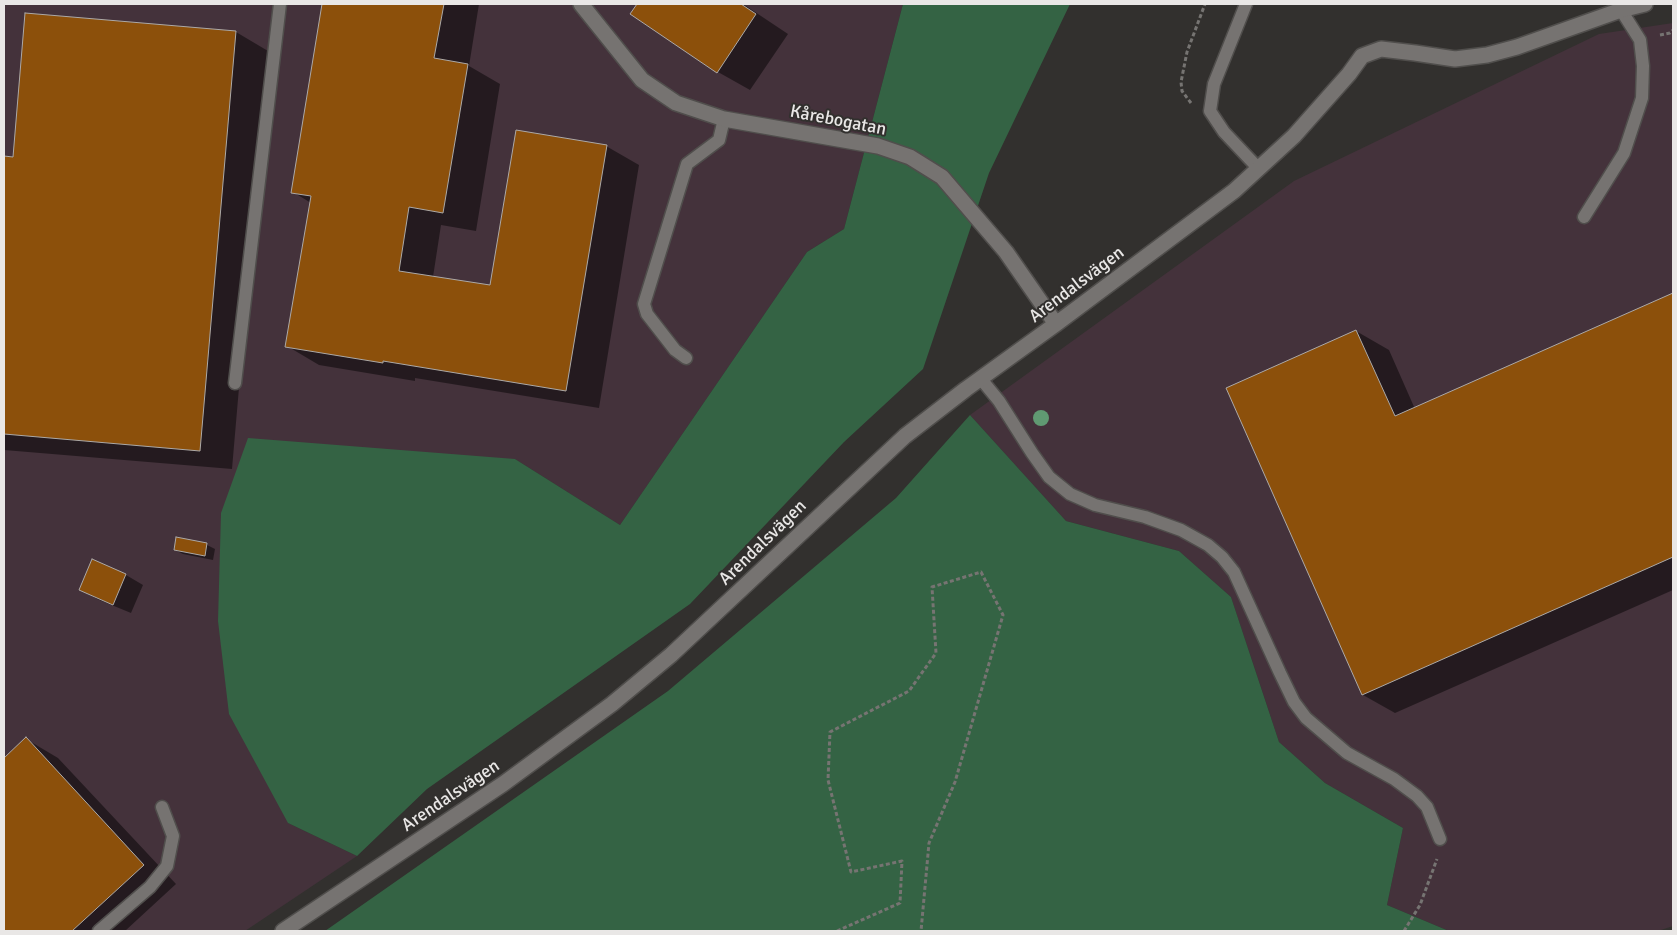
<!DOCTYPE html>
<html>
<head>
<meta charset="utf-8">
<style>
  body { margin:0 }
  #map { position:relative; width:1677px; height:935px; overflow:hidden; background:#32302e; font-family:Signika,sans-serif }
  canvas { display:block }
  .frame { position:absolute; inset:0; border:5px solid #e9e7e6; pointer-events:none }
</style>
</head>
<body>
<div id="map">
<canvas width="1677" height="935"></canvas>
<div class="frame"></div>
</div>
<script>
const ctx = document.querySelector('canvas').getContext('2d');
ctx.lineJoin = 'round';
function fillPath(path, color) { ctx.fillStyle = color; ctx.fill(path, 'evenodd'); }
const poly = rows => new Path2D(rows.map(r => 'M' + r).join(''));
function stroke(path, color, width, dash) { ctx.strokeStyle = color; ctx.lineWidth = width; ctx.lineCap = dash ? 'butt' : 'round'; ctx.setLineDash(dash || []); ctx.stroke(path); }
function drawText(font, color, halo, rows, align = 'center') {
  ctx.font = font + ' Signika,sans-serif'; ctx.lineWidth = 4; ctx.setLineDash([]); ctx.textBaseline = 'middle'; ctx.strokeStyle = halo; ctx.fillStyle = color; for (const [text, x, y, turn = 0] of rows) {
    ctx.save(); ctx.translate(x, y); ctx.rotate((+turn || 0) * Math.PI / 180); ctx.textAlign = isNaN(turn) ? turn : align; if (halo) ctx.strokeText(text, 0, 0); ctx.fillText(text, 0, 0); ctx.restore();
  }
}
const industrial = poly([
  [4,4,903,4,844,229,807,252,620,525,515,459,288,823,357,856,245,931,4,931],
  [1673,23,1673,926,1658,931,1449,931,1387,905,1403,828,1325,783,1279,742,1231,597,1179,551,1066,521,970,415,1294,181,1599,34]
]);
const green = poly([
  [903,4,1070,4,989,173,923,369,844,442,690,604,427,789,357,856,288,823,229,714,218,621,221,513,248,438,515,459,620,525,807,252,844,229],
  [970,415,1066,521,1179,551,1231,597,1279,742,1325,783,1403,828,1387,905,1449,931,325,931,668,691,896,498]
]);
const shadow = poly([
  [324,4,479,4,469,66,500,84,476,231,441,225,433,277,491,287,606,146,639,165,599,408,415,378,415,381,319,365,287,346,311,203,293,192],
  [638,4,743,4,788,34,750,90,718,72,632,14],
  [236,32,268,51,232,469,4,450,4,157,14,158],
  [1673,294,1673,590,1395,713,1363,695,1356,331,1389,350,1415,409],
  [207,545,215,549,213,560,183,554,175,550],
  [92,561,126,575,143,585,131,613,97,599,80,589],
  [26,739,58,758,176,884,125,931,4,931,4,759]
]);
const building = poly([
  [322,4,444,4,434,58,468,64,443,213,409,207,399,271,490,285,516,130,607,145,566,391,383,361,383,363,285,347,311,196,291,193,322,4],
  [637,4,741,4,756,14,717,73,630,14,637,4],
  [25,13,236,31,200,451,4,434,4,156,13,157,25,13],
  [1673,293,1673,557,1362,695,1226,388,1356,330,1395,416,1673,293],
  [176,537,207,543,205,556,174,550,176,537],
  [92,559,126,574,113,605,79,590,92,559],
  [26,737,144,865,72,931,4,931,4,758,26,737]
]);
const path = poly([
  [1660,35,1670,33,1673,30],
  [1191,103,1182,91,1181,82,1187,52,1205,4],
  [837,931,900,903,902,861,851,872,828,780,830,732,909,691,936,653,932,587,981,572,1003,615,955,782,929,843,921,931],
  [1404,931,1420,905,1437,859]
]);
const service = poly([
  [1246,4,1214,84,1210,111,1224,132,1259,169],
  [1584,217,1624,153,1642,98,1643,66,1640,40,1621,10],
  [686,358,675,350,647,314,644,304,687,164,719,140,724,119],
  [981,379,999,401,1032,453,1049,477,1070,494,1095,505,1145,517,1181,530,1208,545,1222,557,1234,572,1280,673,1294,702,1306,718,1347,753,1394,779,1417,796,1427,807,1440,839],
  [235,383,280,4],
  [99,931,150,887,167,866,173,836,162,807]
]);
const minor = poly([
  [581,4,642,80,676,103,724,119,878,146,910,157,942,177,1006,252,1056,324],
  [283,931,503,784,612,704,671,655,905,436,966,389,1056,324,1234,191,1294,136,1349,74,1362,56,1381,49,1415,53,1455,59,1487,55,1517,47,1621,10,1645,4]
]);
const trees = [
  [1041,418]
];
const streetNames = [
  ["Kårebogatan",838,121,11],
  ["Arendalsvägen",1077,285,-37],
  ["Arendalsvägen",763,543,-44],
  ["Arendalsvägen",451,796,-34]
];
fillPath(industrial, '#44323b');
fillPath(green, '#346344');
fillPath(shadow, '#0007');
fillPath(building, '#8c500b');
stroke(building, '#aca9a7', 1);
stroke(service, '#504e4c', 15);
stroke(minor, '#504e4c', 18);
stroke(path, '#767472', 3, [4, 2.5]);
stroke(service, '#767371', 12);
stroke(minor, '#767371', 15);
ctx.fillStyle = '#609a72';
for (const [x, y] of trees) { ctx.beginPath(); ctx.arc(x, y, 8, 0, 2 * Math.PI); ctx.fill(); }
drawText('18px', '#e9e7e6', '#32302e', streetNames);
</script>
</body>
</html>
